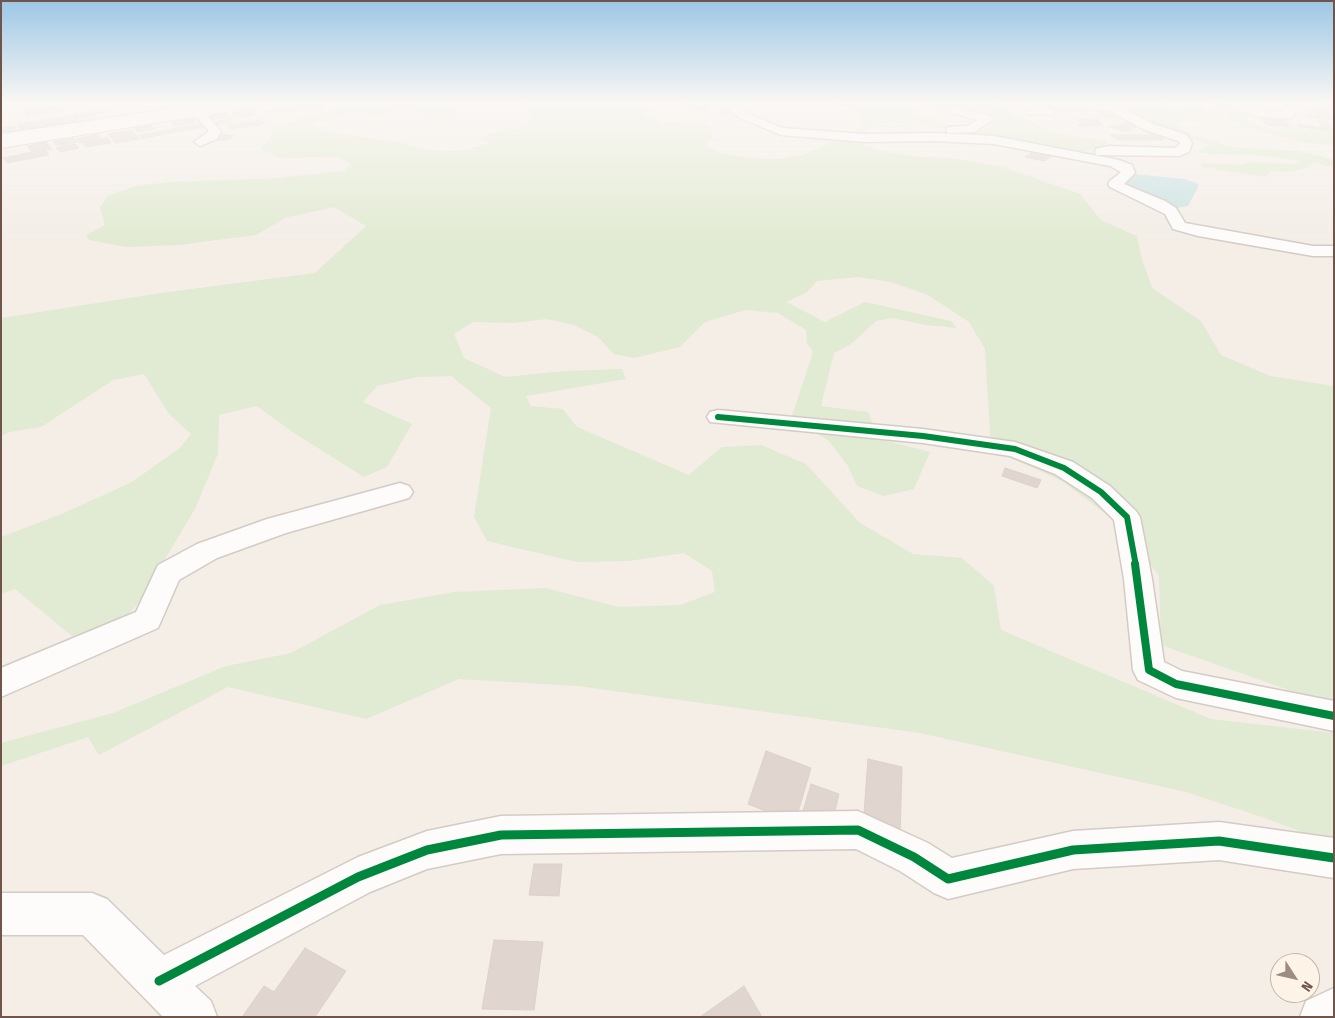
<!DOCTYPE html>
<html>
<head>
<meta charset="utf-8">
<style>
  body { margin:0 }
  #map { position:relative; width:1335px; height:1018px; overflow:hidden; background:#f4eee7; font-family:"Fira Sans Condensed",sans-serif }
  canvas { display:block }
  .frame { position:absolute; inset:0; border:2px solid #6f554a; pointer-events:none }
  .north { position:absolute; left:1270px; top:953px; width:50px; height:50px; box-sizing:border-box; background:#fdf3e7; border:1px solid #c4b4a8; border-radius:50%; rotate:125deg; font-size:14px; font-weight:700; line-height:20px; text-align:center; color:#6f554a }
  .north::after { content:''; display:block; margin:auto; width:18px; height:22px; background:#9e8b81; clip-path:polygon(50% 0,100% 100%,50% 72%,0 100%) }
</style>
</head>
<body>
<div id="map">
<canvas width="1335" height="1018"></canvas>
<div class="frame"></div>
<div class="north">N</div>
</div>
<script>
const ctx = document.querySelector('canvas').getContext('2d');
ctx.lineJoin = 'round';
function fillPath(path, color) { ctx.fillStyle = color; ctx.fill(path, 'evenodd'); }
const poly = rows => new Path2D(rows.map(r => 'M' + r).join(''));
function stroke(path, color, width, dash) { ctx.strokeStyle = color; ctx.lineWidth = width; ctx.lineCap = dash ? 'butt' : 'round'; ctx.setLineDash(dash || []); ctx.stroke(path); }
const green = poly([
  [358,103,445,103,449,104,458,113,441,120,428,119,415,110,400,108,382,115,370,115,363,112,342,115,309,125,306,129,400,142,417,148,441,151,464,150,489,143,480,139,490,133,525,127,532,116,523,103,637,103,650,107,653,110,643,114,646,118,667,123,695,122,711,128,713,137,706,145,720,153,748,158,778,159,803,155,856,132,862,122,859,113,838,104,826,103,909,103,918,116,952,126,951,129,893,122,872,125,855,142,881,151,920,157,952,158,1002,167,1080,194,1101,220,1137,236,1141,256,1152,288,1201,321,1221,355,1270,376,1334,386,1334,706,1161,645,1159,576,1124,528,1062,481,991,449,985,349,969,322,928,295,891,282,858,277,817,281,806,293,786,302,825,322,865,302,951,321,957,328,926,325,892,318,876,321,851,344,834,353,821,406,868,412,879,439,930,452,914,489,884,496,857,486,848,466,828,440,791,419,813,352,807,343,806,330,778,313,745,310,705,322,680,347,634,358,614,354,598,337,574,325,547,319,512,323,473,322,454,334,464,358,505,377,564,371,622,369,626,379,526,396,531,406,563,409,577,427,689,475,722,447,761,445,806,464,860,523,913,554,962,558,994,586,1001,630,1211,719,1334,733,1334,844,1262,817,1186,792,920,733,578,686,459,679,366,719,228,687,99,755,88,737,1,766,1,743,113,713,226,666,291,653,380,605,454,592,546,588,619,607,680,605,715,592,712,571,684,553,628,561,577,562,487,541,474,517,491,408,451,376,418,377,377,386,363,402,412,424,387,467,364,477,294,433,257,406,219,415,218,454,195,509,138,604,114,628,72,636,15,589,1,594,1,537,64,513,132,482,180,448,191,434,169,414,144,374,113,380,41,427,10,432,1,436,1,318,161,293,315,273,366,226,334,207,285,218,256,235,178,245,126,247,89,240,86,235,105,225,100,208,107,196,136,186,171,182,278,178,344,171,351,164,338,157,279,158,260,148,272,136,274,126],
  [1097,103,1161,103,1170,110,1187,110,1184,106,1193,107,1205,112,1224,113,1244,111,1249,114,1244,119,1269,129,1307,131,1307,128,1334,128,1334,145,1307,143,1251,129,1226,118,1177,122,1181,128,1195,136,1216,141,1229,147,1299,151,1328,158,1334,161,1334,168,1314,162,1310,167,1290,172,1271,171,1266,177,1201,167,1203,163,1241,165,1250,162,1296,164,1300,161,1258,155,1209,154,1198,151,1210,145,1156,126,1117,105],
  [995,106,1007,107,1013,118,1033,121,1052,133,1108,141,1102,147,1080,152,1024,141,992,137,955,136,952,133,975,131,992,125,997,117,969,113,972,111,989,112]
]);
const water = poly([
  [1134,174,1184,179,1198,184,1198,187,1188,206,1176,208,1132,191,1123,184]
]);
const building = poly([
  [284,103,295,103,301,110,267,114,265,111,288,108,284,103],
  [298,103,325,103,328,106,315,108,313,105,310,105,312,108,303,109,298,103],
  [690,103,696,103,691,105,700,107,713,103,719,104,704,111,684,105,690,103],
  [925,103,984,103,981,105,971,103,969,105,972,105,970,107,963,106,949,110,933,107,935,105,925,103],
  [985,103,994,104,982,110,975,109,985,103],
  [1220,103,1227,105,1225,106,1231,108,1223,109,1210,104,1220,103],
  [1307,103,1331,104,1334,106,1334,111,1316,110,1312,108,1317,108,1307,103],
  [62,105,64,111,27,116,26,110,62,105],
  [1063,105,1077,105,1085,112,1057,111,1053,108,1067,108,1063,105],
  [1109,107,1122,117,1108,119,1094,108,1109,107],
  [253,109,256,115,235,117,232,113,253,109],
  [727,109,735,112,723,115,715,112,727,109],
  [105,110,106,112,96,114,97,116,81,119,79,114,105,110],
  [1309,111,1329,113,1333,119,1310,118,1308,114,1311,114,1309,111],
  [227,113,232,117,210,120,206,116,227,113],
  [77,114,80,123,68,125,65,116,77,114],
  [63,117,65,125,22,132,22,130,19,130,19,124,63,117],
  [192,118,196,122,175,126,171,122,192,118],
  [1270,118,1282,118,1291,127,1267,125,1261,119,1272,119,1270,118],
  [234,119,231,123,214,125,217,121,234,119],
  [1076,119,1090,119,1097,120,1103,125,1079,127,1077,125,1083,125,1076,119],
  [262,120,264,124,230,129,228,125,262,120],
  [1317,120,1326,121,1333,130,1299,127,1297,124,1322,127,1317,120],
  [1127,121,1142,124,1126,132,1109,127,1114,124,1119,126,1127,121],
  [203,123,207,126,188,130,184,127,203,123],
  [150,124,154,129,138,132,133,127,150,124],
  [15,126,16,132,1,134,1,128,15,126],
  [183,127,186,130,166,134,162,131,183,127],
  [132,130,140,139,116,143,108,134,132,130],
  [1145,130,1164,135,1160,135,1164,140,1118,140,1110,135,1150,135,1145,131,1148,131,1145,130],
  [162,131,165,134,142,139,139,135,162,131],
  [98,134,101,139,79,143,76,139,98,134],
  [220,135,235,135,228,140,214,140,220,135],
  [73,138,77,142,57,146,53,142,73,138],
  [108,138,111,143,86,147,82,143,108,138],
  [46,142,52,149,45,150,49,155,7,163,3,158,32,152,27,146,46,142],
  [75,144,79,148,60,152,56,148,75,144],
  [1038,149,1056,153,1044,161,1025,157,1038,149],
  [1005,468,1041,480,1037,488,1002,476,1005,468],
  [766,751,811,768,795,823,748,804,766,751],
  [868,759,902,767,900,836,863,827,868,759],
  [811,784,839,794,832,823,803,811,811,784],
  [534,864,562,864,559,896,529,895,534,864],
  [494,940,543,942,534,1010,482,1009,494,940],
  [305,948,346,971,315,1017,242,1017,264,986,274,992,305,948],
  [744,986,762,1017,700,1017,744,986]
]);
const street = poly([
  [209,103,236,103,230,106,203,111,221,131,217,139,200,146,194,142,209,131,192,112,1,142,1,134,209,103],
  [721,103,734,103,748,114,783,128,864,134,935,133,994,136,1119,160,1132,165,1135,173,1124,184,1165,201,1176,208,1185,223,1313,246,1334,246,1334,256,1313,256,1198,236,1173,229,1165,214,1110,187,1108,184,1110,181,1121,172,1110,166,994,144,935,141,864,142,781,135,740,118,721,103],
  [1047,103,1116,105,1151,123,1187,135,1192,143,1189,152,1179,156,1096,155,1095,152,1096,149,1108,146,1176,148,1180,143,1178,141,1143,129,1109,110,1053,106,1047,103],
  [1225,103,1241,103,1262,111,1283,112,1287,103,1298,103,1294,116,1288,119,1256,116,1227,105,1225,103],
  [955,108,990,116,992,120,974,132,948,133,946,130,948,127,967,126,978,120,951,113,949,111,951,109,955,108],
  [1032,109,1050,109,1056,112,1050,115,1028,114,1026,112,1032,109],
  [718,410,923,429,1015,442,1073,462,1110,486,1136,511,1140,517,1152,579,1164,662,1182,671,1334,701,1334,731,1176,698,1138,680,1133,670,1124,579,1114,520,1092,498,1055,474,1010,456,923,443,710,422,707,417,710,412,718,410],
  [400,483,409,486,413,492,409,498,286,533,217,558,179,580,158,628,1,697,1,668,136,612,158,565,197,544,267,519,400,483],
  [858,811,928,843,952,858,1073,831,1219,822,1334,838,1334,878,1219,860,1073,869,948,899,934,893,900,871,856,849,501,854,427,869,370,892,195,986,211,1001,217,1017,163,1017,83,935,1,935,1,893,92,893,107,899,164,955,358,857,427,831,501,816,858,811],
  [1334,988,1334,1017,1300,1017,1306,1001,1334,988]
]);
const secondary = poly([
  [235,103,262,103,256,107,1,148,1,140,235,103]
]);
const cyclewayFar2 = poly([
  [718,417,923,436,1015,449,1064,468,1101,492,1127,517,1136,566]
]);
const cyclewayFar1 = poly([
  [1135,564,1149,670,1176,684,1334,716]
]);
const cycleway = poly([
  [159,981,358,877,427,850,501,835,858,830,914,857,948,879,1073,850,1219,841,1334,858]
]);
fillPath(green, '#e1ead2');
fillPath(water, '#cae3e3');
fillPath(building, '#e0d6cf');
stroke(building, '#dcd1ca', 1);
stroke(street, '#d3cbc5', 3);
stroke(secondary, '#d2cac4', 2);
fillPath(street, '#fdfcfb');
fillPath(secondary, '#fdfcfb');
stroke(cyclewayFar2, '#00873e', 6);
stroke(cyclewayFar1, '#00873e', 8);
stroke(cycleway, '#00873e', 9);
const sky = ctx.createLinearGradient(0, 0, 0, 245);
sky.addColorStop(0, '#9cc7e6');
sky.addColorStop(0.42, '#faf7f4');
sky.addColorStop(1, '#faf7f400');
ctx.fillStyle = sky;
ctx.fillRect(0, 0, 1335, 245);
</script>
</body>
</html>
